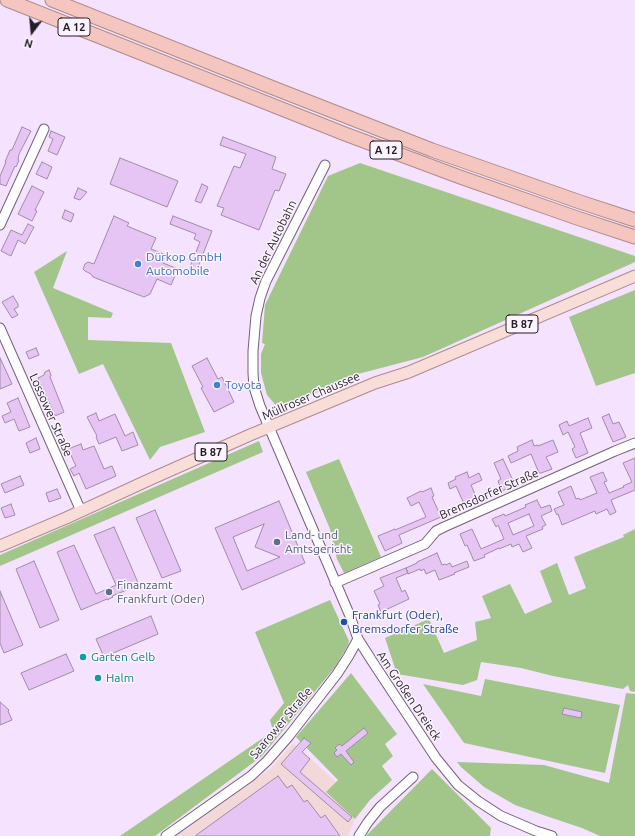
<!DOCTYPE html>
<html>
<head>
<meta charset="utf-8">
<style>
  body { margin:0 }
  #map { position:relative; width:635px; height:836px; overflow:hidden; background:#f5e2fe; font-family:Ubuntu,sans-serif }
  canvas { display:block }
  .north { position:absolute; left:12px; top:12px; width:40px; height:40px; -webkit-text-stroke:3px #fbf4ff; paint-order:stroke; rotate:196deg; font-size:11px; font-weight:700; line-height:16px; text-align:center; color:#241d27 }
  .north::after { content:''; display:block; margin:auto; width:14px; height:18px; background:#241d27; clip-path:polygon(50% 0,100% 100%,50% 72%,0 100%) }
</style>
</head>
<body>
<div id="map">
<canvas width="635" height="836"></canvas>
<div class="north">N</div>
</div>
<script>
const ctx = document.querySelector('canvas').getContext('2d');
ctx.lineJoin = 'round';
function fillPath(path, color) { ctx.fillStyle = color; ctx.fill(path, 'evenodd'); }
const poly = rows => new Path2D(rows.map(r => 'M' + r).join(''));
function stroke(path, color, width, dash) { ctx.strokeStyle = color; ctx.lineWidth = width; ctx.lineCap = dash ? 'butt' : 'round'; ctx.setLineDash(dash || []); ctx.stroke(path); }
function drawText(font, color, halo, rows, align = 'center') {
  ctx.font = font + ' Ubuntu,sans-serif'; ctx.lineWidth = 3; ctx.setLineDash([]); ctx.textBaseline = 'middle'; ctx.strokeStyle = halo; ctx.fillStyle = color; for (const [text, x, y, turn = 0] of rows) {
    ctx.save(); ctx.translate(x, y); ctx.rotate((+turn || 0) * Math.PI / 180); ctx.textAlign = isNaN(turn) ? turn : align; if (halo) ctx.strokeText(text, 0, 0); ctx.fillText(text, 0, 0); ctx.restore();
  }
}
const industrial = poly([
  [293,743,336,782,326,792,355,819,348,836,176,836,270,769]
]);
const green = poly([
  [360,163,635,256,635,262,423,357,358,374,279,409,267,395,261,373,261,354,265,344,262,343,265,305,328,176],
  [67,251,53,288,113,313,111,318,88,317,88,340,171,343,205,432,160,447,150,460,103,364,79,374,34,272],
  [635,290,635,373,596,386,569,317],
  [259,441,263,452,0,566,0,555],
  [339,459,381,557,344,573,337,559,330,529,306,472],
  [635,529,635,692,630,691,628,685,623,689,553,676,521,668,481,662,477,680,463,685,397,674,385,638,429,619,444,653,477,640,475,622,491,618,482,596,510,584,525,614,552,602,540,571,557,563,569,595,586,588,574,557,624,537,623,535],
  [330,600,349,641,348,645,335,667,262,756,155,836,120,836,273,731,270,720,284,703,255,632],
  [351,673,397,734,385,744,393,756,382,766,392,780,370,800,355,819,326,792,338,780,296,737],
  [485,679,620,705,605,773,464,743,423,684,481,696],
  [626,693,635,694,635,836,600,836,582,828,546,816,515,805,484,787,461,767,457,762,544,765,609,783],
  [432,769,491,828,490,836,366,836]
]);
const building = poly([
  [22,127,31,131,19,154,18,159,19,160,16,167,15,166,6,186,0,184,0,176,6,162,5,162,10,150,12,150,22,127],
  [51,131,65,137,57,155,48,151,53,139,49,137,51,131],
  [223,137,276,157,272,169,286,174,279,191,275,190,259,230,221,215,224,208,217,206,234,166,240,168,246,154,220,145,223,137],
  [120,158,178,181,167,207,110,184,120,158],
  [42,162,52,167,47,179,36,174,42,162],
  [202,184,208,187,201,203,195,201,202,184],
  [32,186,44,192,35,210,37,211,32,221,18,214,32,186],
  [78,188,87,192,80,200,74,198,78,188],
  [65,210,74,214,71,222,62,218,65,210],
  [114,216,129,223,127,226,156,238,151,249,166,255,163,263,178,269,171,285,157,279,150,294,144,297,93,277,91,274,85,271,83,269,85,264,88,262,94,264,114,216],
  [173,216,212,231,196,272,189,269,200,242,194,239,196,234,170,224,173,216],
  [28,224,34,227,25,244,18,240,11,256,1,251,11,230,22,235,28,224],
  [13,296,18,304,18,307,14,309,18,315,12,318,2,302,13,296],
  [36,348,39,355,29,359,26,352,36,348],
  [0,358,12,384,0,389,0,358],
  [207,358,218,379,222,377,234,402,214,412,201,388,203,387,192,366,207,358],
  [49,370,51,375,50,377,64,412,55,416,38,378,44,375,45,372,49,370],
  [18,398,30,427,19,431,14,419,5,423,2,416,11,412,7,403,18,398],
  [96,413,99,421,115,414,125,436,133,432,138,445,122,451,116,437,99,444,96,437,97,436,87,417,96,413],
  [609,414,613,424,619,422,626,437,613,442,602,417,609,414],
  [588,418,592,428,580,433,588,453,576,458,572,449,575,447,568,432,563,435,559,425,567,421,569,426,588,418],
  [36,438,40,449,30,453,26,443,36,438],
  [532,440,534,446,538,445,538,446,553,440,558,452,546,457,552,469,541,473,539,473,531,454,511,463,508,456,518,451,517,447,532,440],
  [81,444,83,450,94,446,104,469,112,466,116,476,86,489,79,473,74,476,70,469,76,466,68,449,81,444],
  [635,458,635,490,611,500,616,512,610,515,607,509,596,514,595,511,562,525,558,514,557,515,554,509,564,505,558,492,571,486,576,499,579,498,580,500,597,493,590,477,603,472,607,481,604,482,609,493,624,487,623,486,632,482,623,463,635,458],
  [503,459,515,485,502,491,498,481,501,479,494,463,503,459],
  [467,472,469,478,479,473,482,480,471,485,477,499,477,501,465,506,456,486,450,489,448,483,456,479,455,477,467,472],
  [20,476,24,485,5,493,1,484,20,476],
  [431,488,434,496,432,497,441,517,399,535,402,543,385,551,378,536,395,529,395,530,426,517,419,502,411,506,407,498,421,491,422,492,431,488],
  [57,489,61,498,49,502,46,493,57,489],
  [537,500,541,508,550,505,552,511,541,516,546,525,542,527,543,529,526,536,532,548,523,552,519,544,512,547,511,544,499,549,499,548,484,555,485,557,474,561,467,545,465,546,460,534,472,529,481,549,504,539,498,525,496,527,492,519,504,514,505,516,526,507,525,505,537,500],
  [529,514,534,526,513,535,508,523,529,514],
  [279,501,305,563,242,590,215,528,279,501],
  [264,524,255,547,280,557,247,571,233,537,264,524],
  [11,504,15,515,5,518,1,508,11,504],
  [155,510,181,571,162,578,136,518,155,510],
  [114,527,139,585,112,596,113,597,107,600,107,599,81,610,57,552,74,545,96,594,116,585,94,535,114,527],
  [437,553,442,565,445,564,446,565,450,563,452,567,467,561,469,567,454,573,455,574,439,580,435,570,426,574,424,569,421,571,420,569,408,574,406,568,417,563,417,562,437,553],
  [34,561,59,620,40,628,16,569,34,561],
  [406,568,408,573,396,578,402,592,405,590,409,599,381,612,378,605,380,604,374,591,384,586,380,578,406,568],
  [0,591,23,645,4,653,0,643,0,591],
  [151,616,158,634,104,657,96,639,151,616],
  [66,654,74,671,29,690,21,673,66,654],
  [0,702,9,710,8,711,12,720,0,725,0,702],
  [564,708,582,712,581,718,562,714,564,708],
  [364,728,368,733,346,751,354,762,351,765,341,754,337,757,334,753,337,750,335,748,339,744,342,746,364,728],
  [304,738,311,743,302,752,310,759,300,772,352,817,348,822,281,764,304,738],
  [278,776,287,788,292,785,304,802,307,800,321,818,325,815,340,836,195,836,278,776]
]);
const minor = poly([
  [325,165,266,281,260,298,256,316,253,351,253,373,254,387,260,406,350,616,358,639,372,661,436,758,458,785,478,801,501,816,536,831,552,836],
  [0,225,44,129],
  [0,328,81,511],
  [335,583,425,544,436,531,444,527,615,451,635,443],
  [166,836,251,776,267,761,289,736,337,674,348,657,358,639],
  [359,836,368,822,380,807,413,777]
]);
const major = poly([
  [0,546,66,518,153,478,250,435,375,383,409,372,635,276]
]);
const highway = poly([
  [7,0,345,134,460,177,577,218,635,237],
  [52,0,276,89,432,150,580,202,635,220]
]);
const markers = [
  [138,264,4,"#3f7fe0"],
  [217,385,4,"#3f7fe0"],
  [277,542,4,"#5c6f8a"],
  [109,592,4,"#5c6f8a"],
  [344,622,4,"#1a4fb4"],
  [83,657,4,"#0f9aa8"],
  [98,678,4,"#0f9aa8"]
];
const shields = [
  [74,27,32],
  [386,150,32],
  [522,324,32],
  [211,452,32]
];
const shieldNames = [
  ["A 12",74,27],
  ["A 12",386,150],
  ["B 87",522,324],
  ["B 87",211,452]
];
const streetNames = [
  ["An der Autobahn",273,242,-64],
  ["Müllroser Chaussee",311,396,-23],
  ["Lossower Straße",51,415,66],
  ["Bremsdorfer Straße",489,494,-24],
  ["Am Großen Dreieck",409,696,56],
  ["Saarower Straße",281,723,-50]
];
const shopNames = [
  ["Dürkop GmbH",146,257],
  ["Automobile",146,271],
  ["Toyota",225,385]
];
const serviceNames = [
  ["Land- und",285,535],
  ["Amtsgericht",285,549],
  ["Finanzamt",117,585],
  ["Frankfurt (Oder)",117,599]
];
const transitNames = [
  ["Frankfurt (Oder),",352,615],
  ["Bremsdorfer Straße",352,629]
];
const cultureNames = [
  ["Garten Gelb",91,657],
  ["Halm",106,678]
];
fillPath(industrial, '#f3d8d9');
fillPath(green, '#a2c58a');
fillPath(building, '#e6c5f5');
stroke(building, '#9e8ca6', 1);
stroke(minor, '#726179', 11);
stroke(major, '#ac8b8a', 13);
stroke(highway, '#ac8b8a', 15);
stroke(minor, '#fff', 9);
stroke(major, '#f9ddd9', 11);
stroke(highway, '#f5c6c0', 13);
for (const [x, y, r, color] of markers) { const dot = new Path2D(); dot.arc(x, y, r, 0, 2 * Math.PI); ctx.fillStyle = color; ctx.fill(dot); stroke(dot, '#fbf4ff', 1.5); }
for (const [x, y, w] of shields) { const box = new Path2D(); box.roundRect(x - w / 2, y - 9, w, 18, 3); ctx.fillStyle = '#fbf4ff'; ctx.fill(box); stroke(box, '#241d27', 1); }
drawText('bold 11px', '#241d27', null, shieldNames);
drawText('12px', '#241d27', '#fbf4ff', streetNames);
drawText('12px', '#366cbe', '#fbf4ff', shopNames, 'left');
drawText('12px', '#4e5e75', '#fbf4ff', serviceNames, 'left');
drawText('12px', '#164399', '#fbf4ff', transitNames, 'left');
drawText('12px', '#0d838f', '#fbf4ff', cultureNames, 'left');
</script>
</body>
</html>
